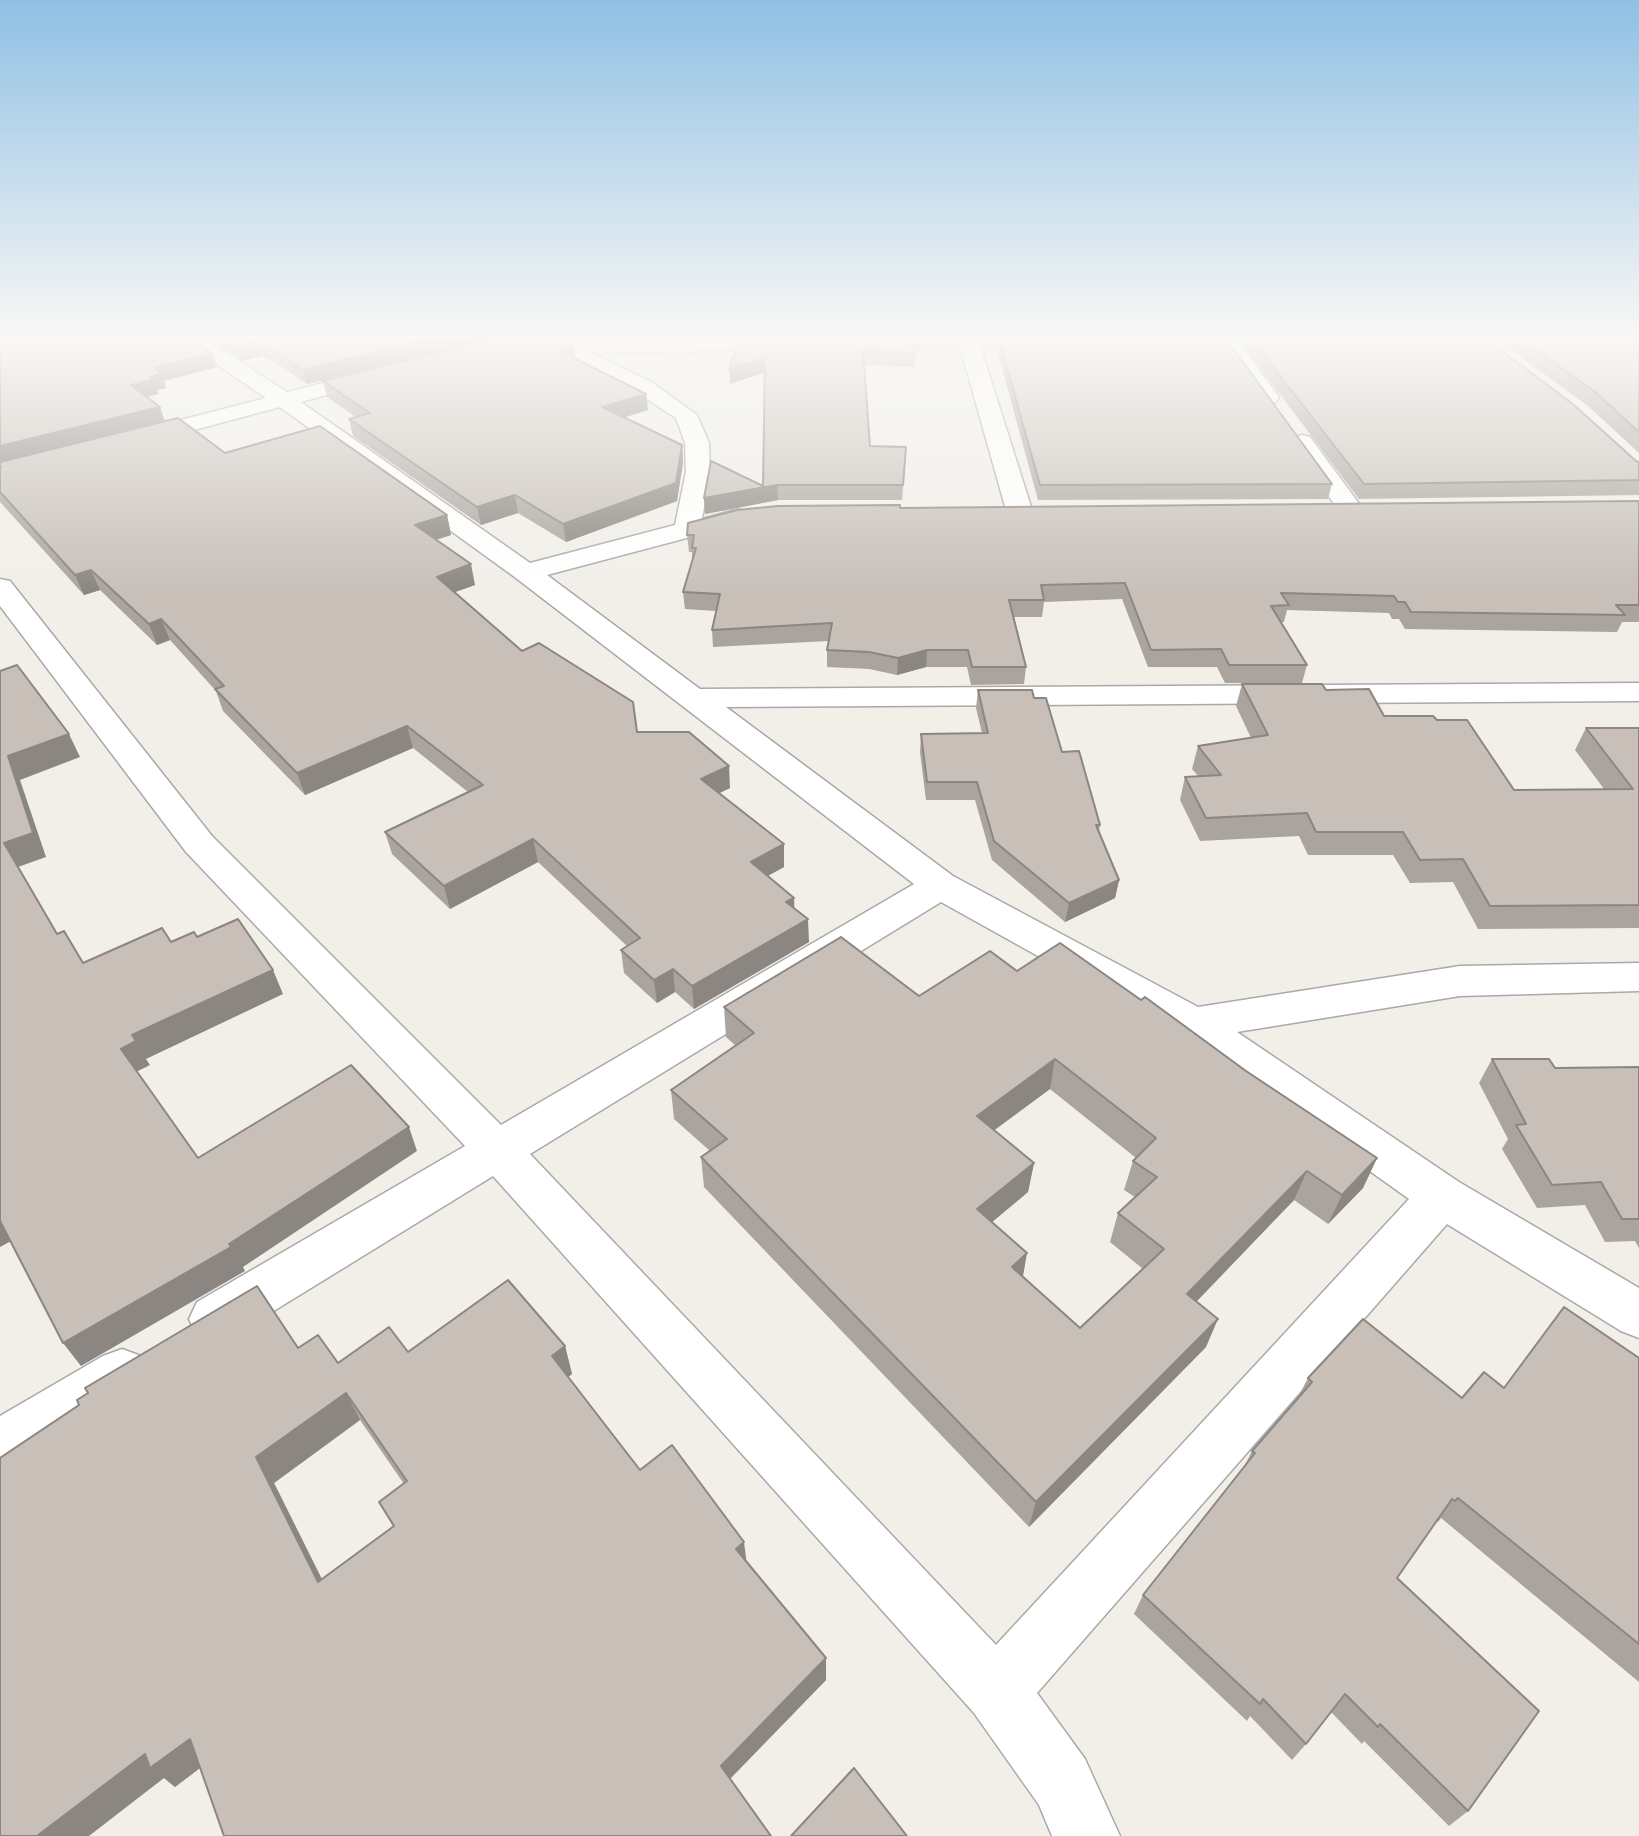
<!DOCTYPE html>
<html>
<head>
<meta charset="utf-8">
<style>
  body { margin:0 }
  canvas { display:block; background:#f2efe9 }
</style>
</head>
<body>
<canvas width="1639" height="1836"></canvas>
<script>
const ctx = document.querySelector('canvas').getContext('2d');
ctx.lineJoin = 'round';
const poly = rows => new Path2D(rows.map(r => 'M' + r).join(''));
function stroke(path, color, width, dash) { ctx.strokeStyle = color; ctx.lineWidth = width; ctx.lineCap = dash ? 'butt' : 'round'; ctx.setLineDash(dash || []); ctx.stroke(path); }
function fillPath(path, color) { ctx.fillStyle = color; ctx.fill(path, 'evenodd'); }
const street = poly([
  [176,336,199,336,287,392,374,370,381,372,384,376,381,380,301,402,530,563,675,525,686,472,685,443,676,418,634,391,563,354,561,349,538,347,511,351,504,349,501,345,504,341,532,336,621,341,787,336,784,340,777,342,682,353,587,351,650,381,697,415,709,443,710,472,702,519,738,509,747,512,751,517,747,522,547,575,700,689,1639,683,1639,701,726,707,953,876,1198,1007,1460,966,1639,963,1639,991,1460,996,1237,1032,1459,1182,1639,1288,1639,1338,1621,1331,1447,1224,1037,1693,1085,1759,1120,1836,1052,1836,1039,1805,974,1713,493,1176,233,1336,215,1342,197,1336,189,1319,197,1302,465,1146,186,852,0,606,0,579,10,581,212,836,501,1125,914,884,516,578,280,407,138,445,130,443,127,438,130,433,266,398,176,336],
  [941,902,1178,1034,1409,1199,996,1645,530,1154,941,902],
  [957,336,977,336,1032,510,1028,515,1019,518,1010,515,1006,510,957,336],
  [1214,336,1234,336,1279,397,1276,402,1260,402,1214,336],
  [1302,435,1310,437,1360,505,1364,510,1360,515,1351,518,1342,515,1290,442,1294,437,1302,435],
  [122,1349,141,1356,149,1374,141,1392,20,1466,0,1474,0,1416,103,1356,122,1349]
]);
const wall = poly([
  [0,336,212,353,217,367,164,381,166,388,157,390,158,394,147,397,165,421,225,453,447,515,451,535,436,540,475,585,455,592,522,651,637,732,730,788,719,793,784,867,768,876,794,909,809,942,694,1009,675,992,657,1003,624,973,621,950,627,946,538,862,450,909,392,854,385,832,468,792,413,748,305,795,223,711,216,691,170,640,157,645,100,590,84,595,0,502],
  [204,336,517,336,463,345,307,384,273,361,261,356,242,361],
  [578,336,667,336,664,337,621,338],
  [742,336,959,336,958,350,916,350,915,367,864,365,870,446,905,463,902,500,778,500,705,514,704,498,763,486,765,372,730,384],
  [979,336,1224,336,1332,484,1328,499,1038,500,997,350,984,350],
  [1236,336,1487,336,1502,351,1636,461,1639,462,1639,495,1359,499],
  [1498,336,1639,336,1639,453,1588,406,1515,353],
  [560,341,575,359,646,394,648,410,624,417,682,445,683,462,677,501,566,542,518,513,481,525,353,436,349,419,356,417,327,397,323,381],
  [1639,501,1639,622,1622,622,1617,632,1405,629,1399,619,1392,619,1389,613,1287,610,1284,622,1281,622,1307,665,1302,683,1225,683,1217,667,1148,667,1122,599,1044,602,1042,617,1014,617,1026,667,1024,684,971,685,967,667,926,667,897,675,869,669,827,667,827,650,829,641,713,647,712,630,716,611,685,609,683,592,692,561,692,552,689,552,687,535,900,508],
  [1242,684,1326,690,1384,716,1437,720,1514,790,1604,789,1575,750,1586,728,1639,728,1639,928,1478,929,1453,882,1410,883,1393,855,1308,855,1299,836,1200,841,1180,800,1185,777,1198,776,1192,769,1198,746,1251,738,1236,706],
  [978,690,1034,698,1100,825,1099,831,1119,880,1115,898,1065,922,992,860,975,800,926,800,920,752,921,734,982,733,976,708],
  [1017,971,1141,1000,1377,1158,1363,1188,1328,1224,1294,1200,1196,1301,1206,1347,1029,1527,704,1187,701,1157,710,1151,674,1119,671,1090,736,1046,726,1037,724,1007,919,996],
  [1050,1089,1136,1158,1133,1161,1124,1190,1135,1197,1118,1213,1110,1242,1143,1269,1080,1328,1023,1277,992,1222,1028,1192,1034,1163,994,1130],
  [1492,1059,1555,1068,1639,1067,1639,1248,1635,1241,1605,1242,1585,1205,1537,1208,1502,1149,1508,1139,1479,1083],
  [565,1346,572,1374,568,1377,640,1470,746,1561,826,1680,730,1779,200,1768,175,1787,164,1778,298,1348,338,1363,408,1352],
  [360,1420,404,1484,379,1502,393,1526,322,1579,274,1483],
  [1639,1358,1639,1682,1441,1518,1438,1522,1437,1521,1397,1578,1468,1811,1449,1826,1364,1741,1362,1744,1331,1712,1306,1744,1292,1760,1250,1716,1247,1721,1134,1614,1143,1595,1244,1467,1252,1451,1297,1399,1308,1378,1462,1398]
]);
const shadedWall = poly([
  [442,336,517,336,463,345,307,384,303,370],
  [257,342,261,356,242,361,238,347],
  [574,348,576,364,562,352],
  [212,353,217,367,164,381,166,388,157,390,158,394,136,399,131,385,150,377,155,368],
  [765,358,766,372,730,384,729,369],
  [646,394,648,410,604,424,602,407],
  [160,407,165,422,0,463,0,446],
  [682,445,683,462,677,501,566,542,563,524],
  [777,485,778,500,705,514,704,498],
  [515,495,518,513,481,525,477,507],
  [447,515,451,535,419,545,415,525],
  [471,564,475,585,441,597,437,577],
  [91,570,100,590,84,595,75,575],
  [161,619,170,640,157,645,149,624],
  [927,650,926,667,897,675,898,658],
  [407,726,413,748,305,795,297,773],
  [69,734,80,757,20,780,46,857,18,867,4,843,8,756],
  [729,766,730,788,703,801,701,779],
  [533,839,538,862,450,909,444,886],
  [784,844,784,867,752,884,751,862],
  [1119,880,1115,898,1065,922,1069,903],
  [794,898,795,921,786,902],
  [808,919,809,942,694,1009,692,986],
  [673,969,675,992,657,1003,654,980],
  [273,970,283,994,146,1059,150,1065,134,1073,121,1049,132,1035],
  [1055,1059,1050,1089,973,1146,977,1116],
  [409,1127,417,1151,243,1267,245,1271,81,1366,63,1343,229,1244],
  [1377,1158,1363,1188,1328,1224,1342,1195],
  [1034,1163,1028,1192,973,1238,977,1209],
  [1307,1171,1294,1200,1177,1322,1187,1294],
  [0,1219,15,1239,0,1247],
  [1027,1253,1022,1282,1012,1267],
  [1218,1319,1206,1347,1029,1527,1036,1502],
  [565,1346,572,1374,560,1383,552,1356],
  [346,1393,360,1420,274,1483,335,1606,318,1582,256,1457],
  [744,1542,747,1566,736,1549],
  [826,1658,826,1680,724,1785,721,1766],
  [190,1739,213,1758,175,1787,164,1778,89,1836,37,1836,145,1754]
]);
const building = poly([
  [0,336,187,336,212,353,155,368,161,374,150,377,153,380,131,385,160,407,0,446,0,336],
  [221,336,442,336,303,370,269,347,257,342,238,347,221,336],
  [526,336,557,336,560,341,574,348,562,352,646,394,602,407,682,445,676,483,563,524,515,495,477,507,349,419,370,413,323,381,461,347,526,336],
  [742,336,959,336,916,336,915,353,863,351,870,446,906,447,903,485,777,485,704,498,711,461,763,486,765,358,729,369,742,336],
  [985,336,1224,336,1332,484,1040,485,998,336,985,336],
  [1249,336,1487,336,1502,351,1574,405,1636,461,1639,462,1639,480,1364,484,1249,336],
  [1516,336,1639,336,1639,432,1594,391,1516,336],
  [178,418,225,453,320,426,447,515,415,525,471,564,437,577,522,651,539,643,633,702,637,732,689,732,729,766,701,779,784,844,751,862,794,898,786,902,808,919,692,986,673,969,654,980,621,950,640,938,533,839,444,886,385,832,483,785,407,726,297,773,215,689,224,686,161,619,149,624,91,570,75,575,0,492,0,467,1,467,0,466,0,462,178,418],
  [1639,501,1639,605,1616,605,1625,615,1411,612,1405,602,1398,602,1394,596,1281,593,1289,605,1271,606,1307,665,1229,665,1221,649,1151,650,1125,583,1041,585,1044,600,1009,600,1026,667,972,667,968,650,927,650,898,658,869,652,827,650,832,623,712,630,720,594,683,592,696,548,692,548,694,535,687,535,688,523,737,510,778,506,900,505,900,508,1639,501],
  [17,665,69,734,8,756,33,833,4,843,57,934,64,931,83,963,162,928,171,942,194,932,197,937,238,919,273,970,132,1035,136,1041,121,1049,198,1158,351,1065,409,1127,229,1244,231,1247,63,1343,0,1221,0,671,17,665],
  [1242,684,1322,684,1326,690,1369,689,1384,716,1433,716,1437,720,1467,720,1514,790,1633,789,1586,728,1639,728,1639,905,1490,906,1463,859,1420,860,1403,832,1316,832,1307,813,1206,818,1185,777,1221,775,1198,746,1268,735,1242,684],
  [978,690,1032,690,1034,698,1046,698,1062,752,1079,751,1100,825,1096,825,1119,880,1069,903,994,841,977,782,927,782,921,734,988,733,978,690],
  [841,937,919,996,990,951,1017,971,1060,943,1141,1000,1145,997,1246,1071,1377,1158,1342,1195,1307,1171,1187,1294,1218,1319,1036,1502,701,1157,727,1139,671,1090,754,1033,724,1007,841,937],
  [1055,1059,1156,1138,1133,1161,1157,1177,1118,1213,1164,1249,1080,1328,1012,1267,1027,1253,977,1209,1034,1163,977,1116,1055,1059],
  [1492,1059,1549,1059,1555,1068,1639,1067,1639,1219,1622,1219,1601,1182,1552,1185,1516,1125,1526,1124,1492,1059],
  [508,1280,565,1346,552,1356,640,1470,672,1445,744,1542,736,1549,826,1658,721,1766,771,1836,224,1836,190,1739,150,1768,145,1754,37,1836,0,1836,0,1458,79,1405,77,1400,88,1393,85,1388,257,1286,298,1348,318,1335,338,1363,389,1327,408,1352,508,1280],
  [346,1393,407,1481,379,1502,394,1526,318,1582,256,1457,346,1393],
  [1564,1307,1639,1358,1639,1644,1458,1498,1455,1501,1452,1499,1397,1578,1539,1711,1468,1811,1380,1724,1378,1727,1345,1694,1306,1744,1263,1699,1260,1704,1143,1595,1255,1453,1252,1451,1312,1382,1308,1378,1363,1319,1462,1398,1484,1372,1504,1388,1564,1307],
  [854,1768,907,1836,791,1836,854,1768]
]);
stroke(street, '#a9a9a9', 3);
fillPath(street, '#fff');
fillPath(wall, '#aba49e');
fillPath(shadedWall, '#8b8681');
fillPath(building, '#c7bfb8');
stroke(building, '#8b8681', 2);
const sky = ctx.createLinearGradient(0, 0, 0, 593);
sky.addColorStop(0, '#8fc0e4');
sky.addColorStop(0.57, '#f9f8f5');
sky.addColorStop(1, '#f9f8f500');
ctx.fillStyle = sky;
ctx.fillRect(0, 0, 1639, 593);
</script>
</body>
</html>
